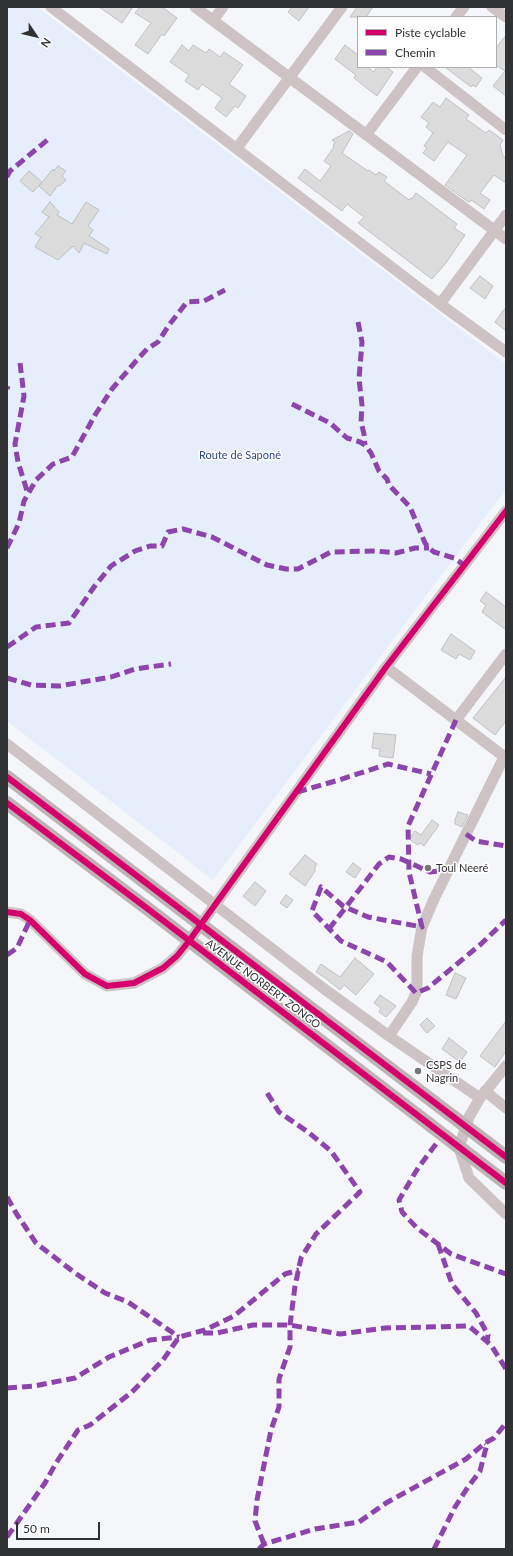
<!DOCTYPE html>
<html>
<head>
<meta charset="utf-8">
<style>
  body { margin:0 }
  #map { position:relative; width:513px; height:1556px; overflow:hidden; background:#f4f6f9; font-family:Lato,sans-serif }
  canvas { display:block }
  .frame { position:absolute; inset:0; border:8px solid #303133; pointer-events:none }
  .legend { position:absolute; left:357px; top:16px; width:140px; height:52px; box-sizing:border-box; background:#fff; border:1px solid #acadad; margin:0; padding:5px 7px; list-style:none; font-size:12px; color:#303133 }
  .legend li { display:flex; align-items:center; gap:8px; height:20px }
  .legend b { width:20px; border:1px solid #acadad }
  .north { position:absolute; left:16px; top:16px; width:40px; height:40px; -webkit-text-stroke:3px #fff; paint-order:stroke; rotate:125deg; font-size:11px; font-weight:700; line-height:16px; text-align:center; color:#303133 }
  .north::after { content:''; display:block; margin:auto; width:14px; height:18px; background:#303133; clip-path:polygon(50% 0,100% 100%,50% 72%,0 100%) }
  .scale { position:absolute; left:16px; top:1522px; width:84px; height:18px; box-sizing:border-box; border:2px solid #303133; border-top:0; padding-left:5px; font-size:12px; line-height:14px; white-space:nowrap; color:#303133; -webkit-text-stroke:3px #fff; paint-order:stroke }
</style>
</head>
<body>
<div id="map">
<canvas width="513" height="1556"></canvas>
<div class="frame"></div>
<ul class="legend">
<li><b style="height:5px;background:#d6006c"></b>Piste cyclable</li>
<li><b style="height:5px;background:#8e44ad"></b>Chemin</li>
</ul>
<div class="north">N</div>
<div class="scale">50 m</div>
</div>
<script>
const ctx = document.querySelector('canvas').getContext('2d');
ctx.lineJoin = 'round';
function fillPath(path, color) { ctx.fillStyle = color; ctx.fill(path, 'evenodd'); }
const poly = rows => new Path2D(rows.map(r => 'M' + r).join(''));
function stroke(path, color, width, dash) { ctx.strokeStyle = color; ctx.lineWidth = width; ctx.lineCap = dash ? 'butt' : 'round'; ctx.setLineDash(dash || []); ctx.stroke(path); }
function drawText(font, color, halo, rows, align = 'center') {
  ctx.font = font + ' Lato,sans-serif'; ctx.lineWidth = 3; ctx.setLineDash([]); ctx.textBaseline = 'middle'; ctx.strokeStyle = halo; ctx.fillStyle = color; for (const [text, x, y, turn = 0] of rows) {
    ctx.save(); ctx.translate(x, y); ctx.rotate((+turn || 0) * Math.PI / 180); ctx.textAlign = isNaN(turn) ? turn : align; if (halo) ctx.strokeText(text, 0, 0); ctx.fillText(text, 0, 0); ctx.restore();
  }
}
const green = poly([
  [7,7,37,7,506,364,506,489,213,880,7,721]
]);
const building = poly([
  [99,7,133,7,122,23,99,7],
  [140,7,162,7,177,18,164,36,162,34,148,54,135,45,151,23,135,13,140,7],
  [292,7,309,7,299,21,288,12,292,7],
  [357,7,373,7,366,17,350,17,357,7],
  [506,35,506,96,493,86,505,71,496,65,496,48,506,35],
  [182,45,189,51,193,45,206,53,209,49,220,57,224,52,243,65,229,84,246,96,238,108,235,106,226,117,215,108,222,98,202,84,198,90,185,81,189,75,170,62,182,45],
  [345,45,358,55,358,67,367,67,374,72,377,67,386,67,393,72,377,96,354,78,356,75,335,59,345,45],
  [445,67,468,67,482,78,476,87,473,85,471,87,445,67],
  [446,98,469,115,466,119,486,133,489,130,503,140,500,145,503,156,506,158,506,183,494,175,480,193,490,200,484,209,471,200,470,202,467,201,445,185,467,155,448,142,434,161,423,153,427,148,424,146,433,133,426,127,429,123,421,117,433,102,440,107,446,98],
  [349,131,353,134,342,153,368,171,369,170,376,175,379,172,387,177,384,181,409,200,411,198,412,199,416,193,457,224,454,228,465,235,446,263,432,279,358,223,364,217,347,204,342,211,298,178,305,169,320,181,331,166,324,161,334,147,333,146,335,142,332,140,349,131],
  [58,166,66,171,62,176,66,180,60,186,58,185,50,196,39,186,53,169,54,171,58,166],
  [29,171,42,182,33,192,20,181,29,171],
  [50,202,59,212,57,215,72,224,86,202,99,210,88,226,93,230,89,236,109,249,107,254,84,243,79,253,73,246,58,260,35,247,41,237,35,234,49,217,42,212,50,202],
  [480,276,493,286,485,299,470,288,480,276],
  [506,307,506,331,495,322,506,307],
  [486,592,506,607,506,630,482,612,486,605,480,601,486,592],
  [451,634,475,651,470,660,459,654,456,659,441,650,451,634],
  [506,677,506,721,495,735,473,718,506,677],
  [374,733,396,735,393,758,379,756,380,749,372,748,374,733],
  [458,812,468,815,462,827,455,824,455,820,458,812],
  [432,820,439,825,424,846,420,843,418,845,409,839,415,831,421,835,432,820],
  [305,855,317,864,315,867,315,871,305,886,289,874,305,855],
  [353,863,361,869,355,878,346,872,353,863],
  [255,882,266,891,255,906,243,896,255,882],
  [286,895,293,900,287,908,280,903,286,895],
  [355,958,374,974,356,995,344,985,340,990,324,977,316,972,321,964,340,977,355,958],
  [455,973,466,978,456,999,446,995,455,973],
  [380,995,396,1006,386,1017,379,1012,381,1008,374,1003,380,995],
  [427,1018,435,1026,427,1033,420,1025,427,1018],
  [506,1021,506,1051,495,1067,480,1056,506,1021],
  [449,1038,467,1052,460,1062,442,1049,449,1038]
]);
const minor = poly([
  [51,7,440,304,506,352],
  [195,7,506,239],
  [492,7,506,17],
  [456,17,464,7],
  [213,20,223,7],
  [425,67,506,130],
  [366,135,417,67],
  [237,148,342,7],
  [440,304,506,215],
  [386,667,506,758],
  [456,720,506,654],
  [7,744,323,988,389,1036,480,1098],
  [7,912,21,914,30,920,85,974,107,986,134,983,163,968,177,956,189,941,386,667,506,511],
  [389,1036,412,1002,416,993,417,985,417,956,422,927,434,899,504,757],
  [506,1066,480,1098,469,1117,459,1148,469,1178,506,1214],
  [485,1091,506,1108]
]);
const major = poly([
  [7,777,506,1157],
  [7,803,148,909,506,1183]
]);
const quiet = poly([
  [7,177,10,171,51,137],
  [358,322,362,342,359,379,362,405,361,422,364,434,365,445],
  [20,363,24,396,15,444,18,462,28,494],
  [7,389,8,386],
  [292,404,330,423,347,438,360,442,365,445,371,453,379,471,387,479,389,485,410,507,425,543,429,548,434,552,454,558,464,565],
  [7,548,19,523,24,501,36,480,53,464,72,457,95,415,112,389,136,361,147,349,158,342,169,325,187,302,204,301,225,290],
  [7,647,36,627,69,623,94,587,111,566,135,551,150,546,162,546,168,532,183,529,212,537,267,565,286,569,298,569,331,552,376,551,396,553,415,548,429,548],
  [7,678,31,685,59,686,111,677,135,669,171,664],
  [456,720,408,826,409,872,422,927,368,917,343,906,321,887,312,911,341,941,387,962,416,993,428,988,481,944,506,920],
  [297,792,339,780,388,764,431,774],
  [466,834,476,841,506,846],
  [329,929,379,864,389,857,401,859,430,872,448,870],
  [7,955,17,948,30,920],
  [436,1144,418,1168,399,1200,402,1212,417,1228,451,1254,506,1274],
  [7,1197,16,1213,36,1243,75,1273,105,1293,128,1302,179,1337],
  [438,1244,452,1284,476,1313,488,1335,487,1341],
  [203,1333,217,1333,253,1325,290,1325,340,1334,385,1328,469,1326,491,1345,506,1369],
  [7,1388,34,1386,75,1378,109,1357,150,1340,179,1337],
  [7,1537,45,1483,56,1463,78,1430,90,1425,132,1392,163,1360,179,1337,205,1330,234,1316,285,1274,299,1270],
  [264,1544,255,1521,257,1500,271,1430,279,1407,279,1379,290,1347,290,1325,295,1286,301,1258,316,1234,360,1192,331,1151,308,1132,279,1112,266,1091],
  [259,1549,264,1544,315,1529,359,1522,386,1503,466,1459,485,1443,494,1438,506,1423],
  [434,1549,455,1507,468,1487,480,1471,487,1444,485,1443]
]);
const cycleway = poly([
  [7,777,506,1157],
  [7,803,148,909,506,1183],
  [7,912,21,914,30,920,85,974,107,986,134,983,163,968,177,956,189,941,386,667,506,511]
]);
const markers = [
  [428,868,4,"#757678"],
  [418,1071,4,"#757678"]
];
const parkNames = [
  ["Route de Saponé",240,455]
];
const poiNames = [
  ["Toul Neeré",436,868],
  ["CSPS de",426,1065],
  ["Nagrin",426,1078]
];
const streetNames = [
  ["AVENUE NORBERT ZONGO",263,984,37]
];
fillPath(green, '#e6edfb');
fillPath(building, '#dcdcdd');
stroke(building, '#bfc0c0', 1);
stroke(minor, '#cdc3c5', 11);
stroke(major, '#beb2b5', 14);
stroke(quiet, '#8e44ad', 5, [10, 5]);
stroke(cycleway, '#d6006c', 6);
for (const [x, y, r, color] of markers) { const dot = new Path2D(); dot.arc(x, y, r, 0, 2 * Math.PI); ctx.fillStyle = color; ctx.fill(dot); stroke(dot, '#fff', 1.5); }
drawText('11px', '#31498b', '#fff', parkNames);
drawText('11px', '#303133', '#fff', poiNames, 'left');
drawText('11px', '#303133', '#fff', streetNames);
</script>
</body>
</html>
